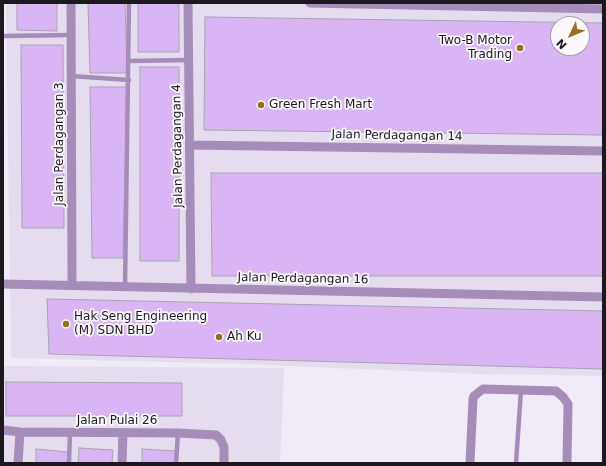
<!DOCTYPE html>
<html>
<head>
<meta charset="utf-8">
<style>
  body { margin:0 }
  #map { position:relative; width:606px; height:466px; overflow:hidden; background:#f1eaf7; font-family:"DejaVu Sans",sans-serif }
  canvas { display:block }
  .frame { position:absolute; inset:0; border:4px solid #1b191d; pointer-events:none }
  .north { position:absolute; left:550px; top:16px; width:40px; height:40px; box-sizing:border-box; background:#fcf9fe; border:1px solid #a29fa4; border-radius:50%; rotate:226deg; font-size:11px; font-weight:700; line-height:16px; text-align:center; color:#1b191d }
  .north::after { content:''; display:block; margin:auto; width:14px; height:18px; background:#986f1b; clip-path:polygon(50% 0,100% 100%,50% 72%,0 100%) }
</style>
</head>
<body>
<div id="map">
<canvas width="606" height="466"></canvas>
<div class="frame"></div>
<div class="north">N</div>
</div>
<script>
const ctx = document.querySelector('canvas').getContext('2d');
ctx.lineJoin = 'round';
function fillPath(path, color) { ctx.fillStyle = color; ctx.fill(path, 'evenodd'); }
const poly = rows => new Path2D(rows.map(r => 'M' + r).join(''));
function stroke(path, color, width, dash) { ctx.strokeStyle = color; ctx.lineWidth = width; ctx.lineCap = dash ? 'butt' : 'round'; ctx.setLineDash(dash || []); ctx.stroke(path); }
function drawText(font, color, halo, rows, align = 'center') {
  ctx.font = font + ' "DejaVu Sans",sans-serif'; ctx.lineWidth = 3.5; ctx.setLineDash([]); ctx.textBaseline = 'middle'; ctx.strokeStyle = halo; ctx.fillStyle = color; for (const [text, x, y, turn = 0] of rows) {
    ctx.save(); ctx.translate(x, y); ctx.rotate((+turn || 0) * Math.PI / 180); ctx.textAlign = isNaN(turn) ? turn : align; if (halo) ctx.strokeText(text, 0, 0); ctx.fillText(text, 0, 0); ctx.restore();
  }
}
const built = poly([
  [6,3,603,3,603,376,479,374,243,364,11,358],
  [558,24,582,24,582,48,558,48],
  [3,366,284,368,280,463,3,463]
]);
const building = poly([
  [17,3,57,3,57,31,17,30,17,3],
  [88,3,125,3,127,73,90,73,88,3],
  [138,3,179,3,179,52,138,52,138,3],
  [205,17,603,23,603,135,204,130,205,17],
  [558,24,582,24,582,48,558,48,558,24],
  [21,45,63,45,64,228,22,228,21,45],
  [140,67,179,67,179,261,140,261,140,67],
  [90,87,127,87,123,258,92,258,90,87],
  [211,173,603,173,603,276,212,276,211,173],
  [47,299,603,311,603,369,49,354,47,299],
  [6,382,182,383,182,416,6,416,6,382],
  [79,448,113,450,112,463,78,463,79,448],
  [36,449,68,452,67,463,36,463,36,449],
  [142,449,176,451,175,463,142,463,142,449]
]);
const lane = poly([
  [3,36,72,35],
  [129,61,189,60],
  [71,76,129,80],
  [125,287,129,3],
  [69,463,70,433],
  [176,463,178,433],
  [516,463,521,390]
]);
const street = poly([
  [71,3,72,284],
  [188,3,191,289],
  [310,3,603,9],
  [190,145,603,151],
  [3,284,603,297],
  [3,430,20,432,178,433,216,435,221,440,224,447,224,463],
  [18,463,20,432],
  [122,463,123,433],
  [470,463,473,399,474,396,483,389,556,391,563,397,568,404,567,463]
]);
const markers = [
  [520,48,4,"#986f1b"],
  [261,105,4,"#986f1b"],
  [66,324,4,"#986f1b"],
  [219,337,4,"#986f1b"]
];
const poiNames = [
  ["Two-B Motor",512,41,"right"],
  ["Trading",512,55,"right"],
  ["Green Fresh Mart",269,105],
  ["Hak Seng Engineering",74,317],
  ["(M) SDN BHD",74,331],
  ["Ah Ku",227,337]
];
const streetNames = [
  ["Jalan Perdagangan 14",397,136,1],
  ["Jalan Perdagangan 3",60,144,-90],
  ["Jalan Perdagangan 4",178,146,-91],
  ["Jalan Perdagangan 16",303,279,1],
  ["Jalan Pulai 26",117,421]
];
fillPath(built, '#e6dcef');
fillPath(building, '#dab5f5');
stroke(building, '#a9a3ae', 1);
stroke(lane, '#a68db9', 4.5);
stroke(street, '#a68db9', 9);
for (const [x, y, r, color] of markers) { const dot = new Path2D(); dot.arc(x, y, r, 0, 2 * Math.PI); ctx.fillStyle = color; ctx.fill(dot); stroke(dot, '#fcf9fe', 1.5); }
drawText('12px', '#1b191d', '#fcf9fe', poiNames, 'left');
drawText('12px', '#1b191d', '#fcf9fe', streetNames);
</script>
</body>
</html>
